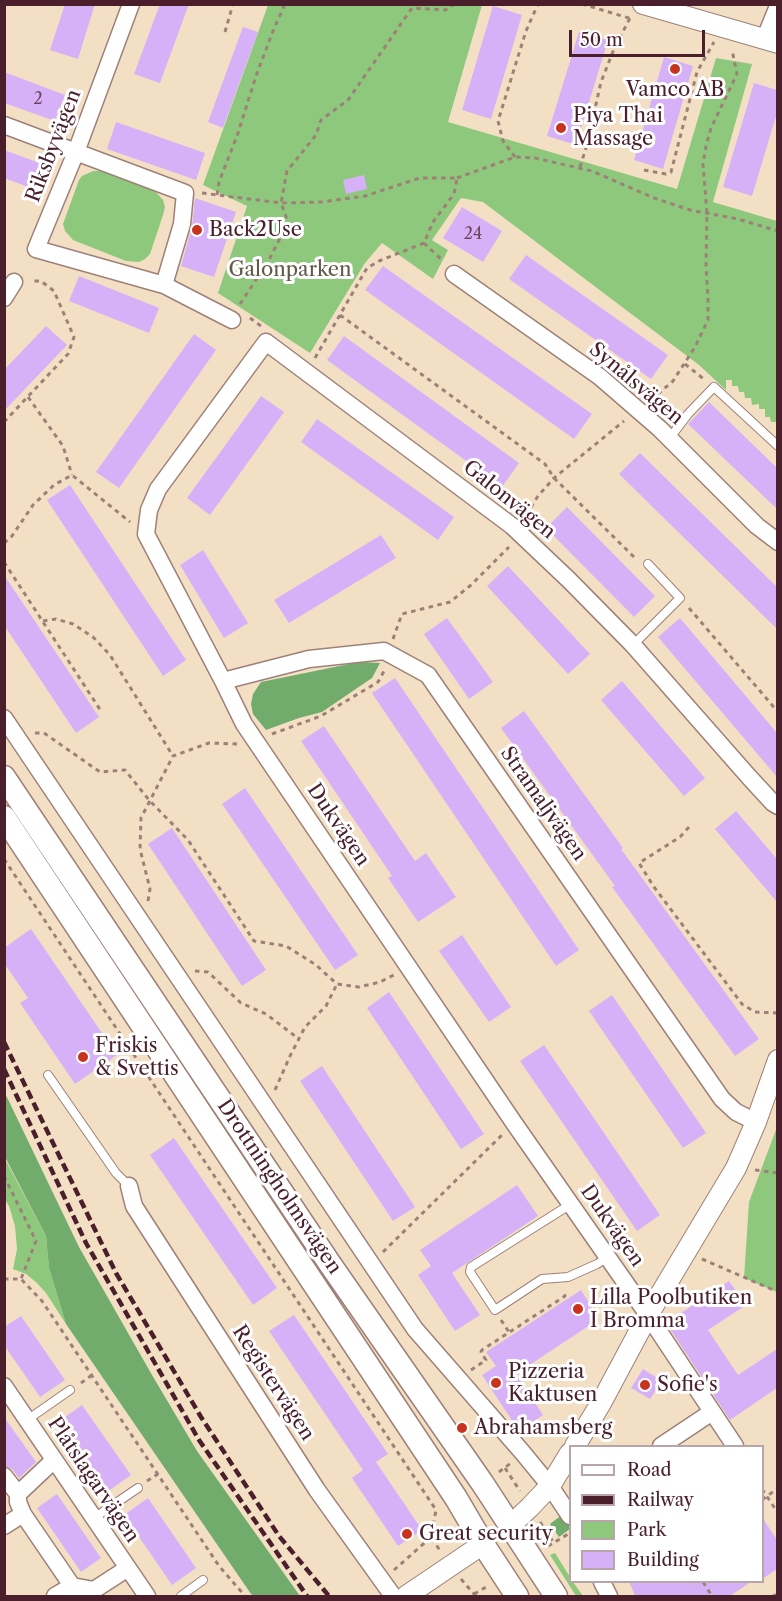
<!DOCTYPE html>
<html>
<head>
<meta charset="utf-8">
<style>
  body { margin:0 }
  #map { position:relative; width:782px; height:1601px; overflow:hidden; background:#f3e0c4; font-family:"Libre Caslon Text",serif }
  canvas { display:block }
  .frame { position:absolute; inset:0; border:6px solid #4a1f2b; pointer-events:none }
  .legend { position:absolute; left:569px; top:1445px; width:195px; height:138px; box-sizing:border-box; background:#fff; border:2px solid #b7a5aa; margin:0; padding:8px 10px; list-style:none; font-size:18px; color:#4a1f2b }
  .legend li { display:flex; align-items:center; gap:12px; height:30px }
  .legend b { width:30px; border:2px solid #b7a5aa }
  .scale { position:absolute; left:569px; top:30px; width:136px; height:27px; box-sizing:border-box; border:3px solid #4a1f2b; border-top:0; padding-left:8px; font-size:18px; line-height:21px; white-space:nowrap; color:#4a1f2b; -webkit-text-stroke:4px #fff; paint-order:stroke }
</style>
</head>
<body>
<div id="map">
<canvas width="782" height="1601"></canvas>
<div class="frame"></div>
<ul class="legend">
<li><b style="height:8px;background:#fff"></b>Road</li>
<li><b style="height:8px;background:#4a1f2b"></b>Railway</li>
<li><b style="height:16px;background:#8ec87d"></b>Park</li>
<li><b style="height:16px;background:#d6b1f8"></b>Building</li>
</ul>
<div class="scale">50 m</div>
</div>
<script>
const ctx = document.querySelector('canvas').getContext('2d');
ctx.lineJoin = 'round';
function fillPath(path, color) { ctx.fillStyle = color; ctx.fill(path, 'evenodd'); }
const poly = rows => new Path2D(rows.map(r => 'M' + r).join(''));
function stroke(path, color, width, dash) { ctx.strokeStyle = color; ctx.lineWidth = width; ctx.lineCap = dash ? 'butt' : 'round'; ctx.setLineDash(dash || []); ctx.stroke(path); }
function drawText(font, color, halo, rows, align = 'center') {
  ctx.font = font + ' "Libre Caslon Text",serif'; ctx.lineWidth = 6; ctx.setLineDash([]); ctx.textBaseline = 'middle'; ctx.strokeStyle = halo; ctx.fillStyle = color; for (const [text, x, y, turn = 0] of rows) {
    ctx.save(); ctx.translate(x, y); ctx.rotate((+turn || 0) * Math.PI / 180); ctx.textAlign = isNaN(turn) ? turn : align; if (halo) ctx.strokeText(text, 0, 0); ctx.fillText(text, 0, 0); ctx.restore();
  }
}
const green = poly([
  [268,5,482,5,448,122,677,189,716,58,752,64,713,202,777,221,777,429,777,422,771,422,770,417,765,417,765,409,759,409,759,404,752,405,751,398,745,398,744,392,739,392,738,386,732,386,732,380,726,380,726,390,699,365,483,202,461,198,432,240,448,250,433,279,382,243,365,263,310,353,218,293,247,206,203,185],
  [93,171,100,171,154,190,163,200,165,207,163,215,150,254,145,259,139,262,126,261,73,240,65,231,63,224,79,180,82,176],
  [777,1127,778,1292,777,1292,744,1278,749,1202],
  [4,1157,46,1236,49,1268,66,1324,46,1293,37,1283,26,1274,13,1269,17,1249,15,1226,9,1206,5,1200],
  [555,1553,570,1577,570,1582,573,1582,583,1596,576,1596,550,1555]
]);
const forest = poly([
  [359,662,380,663,372,678,322,712,299,718,266,730,253,714,251,704,253,694,261,682],
  [5,1093,79,1247,152,1375,197,1451,300,1596,254,1596,251,1594,66,1324,49,1268,46,1236,5,1157],
  [563,1514,570,1524,570,1529,559,1537,550,1524]
]);
const building = poly([
  [65,4,95,4,78,59,50,50],
  [160,4,189,4,160,83,134,74],
  [493,6,522,15,491,119,462,110],
  [243,27,258,32,223,128,208,122],
  [579,32,608,40,576,145,547,136],
  [664,57,693,66,663,169,634,160],
  [4,72,65,95,55,121,4,103],
  [754,83,777,90,777,113,752,196,723,187],
  [116,122,205,153,196,180,107,149],
  [4,150,48,166,39,191,4,178],
  [364,175,367,189,346,194,343,180],
  [195,198,236,212,214,277,181,266,192,227],
  [462,207,502,231,483,262,443,238],
  [526,255,668,355,651,379,509,279],
  [383,266,592,414,574,439,365,290],
  [79,276,159,308,149,333,69,301],
  [46,326,67,345,4,411,4,370],
  [194,334,216,350,119,488,96,472],
  [344,336,519,463,502,487,327,360],
  [261,396,284,412,210,515,187,498],
  [709,402,777,468,777,509,688,424],
  [317,419,454,517,438,540,301,442],
  [640,453,777,587,777,629,619,474],
  [70,485,186,660,163,676,47,500],
  [567,507,655,596,634,617,546,528],
  [381,535,396,558,289,623,274,600],
  [203,550,248,623,224,638,180,565],
  [508,566,590,654,568,674,487,586],
  [4,575,99,717,76,733,4,625],
  [447,618,493,682,469,699,424,634],
  [680,618,777,733,777,777,658,637],
  [395,678,579,950,556,966,372,693],
  [622,681,705,778,684,796,601,700],
  [524,711,623,848,621,849,759,1039,735,1056,612,887,615,886,501,728],
  [324,726,415,861,426,853,456,897,418,922,388,878,392,876,301,741],
  [245,788,358,955,335,970,222,804],
  [736,811,777,859,777,902,715,829],
  [172,828,266,970,242,986,148,844],
  [31,929,117,1055,75,1084,20,1003,28,998,4,963,4,948],
  [462,935,511,1007,489,1022,439,951],
  [389,992,484,1134,461,1149,367,1008],
  [612,995,706,1133,683,1148,589,1011],
  [544,1045,660,1215,637,1231,520,1061],
  [322,1066,415,1207,393,1221,300,1081],
  [174,1138,277,1288,253,1305,150,1155],
  [517,1185,538,1216,452,1273,480,1315,455,1331,418,1275,431,1266,420,1250],
  [729,1281,746,1305,708,1330,738,1375,777,1349,777,1388,730,1420,666,1323],
  [581,1290,599,1319,516,1374,543,1415,519,1431,482,1375,496,1366,486,1352],
  [294,1315,388,1454,376,1462,422,1530,398,1546,352,1478,363,1470,269,1331],
  [21,1316,65,1380,40,1397,4,1345,4,1327],
  [643,1369,662,1381,650,1399,631,1388],
  [82,1405,131,1475,107,1492,58,1422],
  [4,1417,36,1462,19,1478,12,1469,4,1466],
  [57,1494,101,1558,81,1572,37,1508],
  [148,1498,196,1568,172,1585,124,1515],
  [762,1517,777,1540,777,1569,762,1579],
  [629,1581,752,1581,730,1596,635,1596]
]);
const path = poly([
  [582,4,632,19],
  [225,32,233,4],
  [515,157,503,141,498,121,526,31,538,4],
  [580,167,586,148,601,82,614,49,630,18],
  [644,170,666,174,671,172,697,72,714,42],
  [457,178,515,157,535,158,592,171,654,198,690,210,738,219,778,231],
  [202,193,281,203,321,202,365,196,420,178,457,178,454,194,433,222,424,243,443,261],
  [217,195,219,182,237,136,256,76,273,31,285,4],
  [240,304,269,260,288,222,281,203,287,171,316,135,321,120,348,100,412,8,445,10,455,4],
  [340,315,545,464,554,478,636,559],
  [250,318,261,326],
  [315,358,367,268,379,261,424,243],
  [685,364,705,380],
  [28,397,63,446,72,475],
  [651,400,673,381,695,347,708,320,708,298,706,267,707,213,703,164,706,146,711,128,737,74,732,50],
  [4,422,68,354,74,337,54,291,41,281,31,281],
  [526,515,538,496,554,478,624,421],
  [4,543,12,536,33,505,54,485,72,475,130,522],
  [4,562,101,711],
  [689,608,778,712],
  [43,621,56,619,73,624,93,637,110,655,173,756],
  [393,639,402,614,450,602,471,585,509,547],
  [35,733,44,733,100,772,125,770,149,800,188,840,254,941,286,946,316,965,337,984,359,987,380,982,394,975],
  [272,734,321,716,378,682,384,671],
  [689,827,680,837,639,863,654,887,742,1004,755,1012,778,1013],
  [4,859,436,1510,431,1537,441,1552],
  [148,901,150,889,140,849,141,818,173,756,209,743,237,744],
  [195,971,208,972,241,1003,266,1014,299,1039],
  [275,1090,290,1056,305,1027,326,1006,337,984],
  [755,1170,778,1173],
  [4,1176,36,1241,21,1279],
  [383,1252,502,1135],
  [702,1259,778,1292],
  [4,1279,21,1279,42,1301,219,1566,245,1596],
  [501,1320,509,1332],
  [471,1370,486,1360,481,1352,482,1350,565,1296,563,1290],
  [81,1383,92,1375],
  [505,1468,520,1491],
  [499,1472,511,1463],
  [147,1481,158,1474],
  [762,1489,778,1513],
  [762,1500,778,1488],
  [540,1522,554,1543],
  [548,1546,570,1533],
  [394,1570,431,1537],
  [461,1579,474,1594,478,1596],
  [703,1582,712,1596],
  [474,1594,488,1586],
  [773,1596,778,1594]
]);
const service = poly([
  [669,439,688,414,714,387,778,446],
  [633,645,680,598,648,564],
  [48,1075,116,1173,129,1186],
  [571,1204,471,1267,470,1272,495,1310,542,1279,568,1277,597,1264,608,1257],
  [27,1420,70,1390],
  [94,1518,138,1488],
  [181,1596,203,1580]
]);
const minor = poly([
  [131,4,76,152,36,249,164,285],
  [764,40,778,6],
  [4,125,185,193,182,224,164,285,232,320],
  [454,274,600,377,660,429,757,526,778,542],
  [4,298,14,282],
  [223,681,309,659,384,651,428,675,722,1099,736,1112,756,1122],
  [4,718,415,1329,523,1453,550,1486,570,1516],
  [129,1186,134,1206,317,1490,393,1596],
  [4,1386,147,1596],
  [661,1446,712,1412],
  [735,1446,648,1315,514,1123,244,724,223,681,146,534,149,510,158,489,266,342,512,526,569,580,633,645,749,777,773,803,778,806],
  [54,1460,18,1494,18,1502,23,1514,79,1596],
  [4,1476,18,1494],
  [4,1526,23,1514],
  [602,1582,609,1596],
  [55,1596,72,1586,94,1590,128,1568]
]);
const tertiary = poly([
  [643,4,778,43],
  [575,1446,601,1403,648,1315,736,1168,756,1122,778,1060],
  [510,1526,530,1507,550,1486,570,1453],
  [406,1596,483,1544]
]);
const secondary = poly([
  [4,777,330,1264,483,1484,556,1596],
  [4,817,456,1498,483,1544,517,1596]
]);
const rail = poly([
  [4,1042,116,1273,201,1417,279,1536,329,1596],
  [4,1069,86,1243,199,1440,307,1596]
]);
const markers = [
  [675,69,6,"#c8321e"],
  [561,128,6,"#c8321e"],
  [197,230,6,"#c8321e"],
  [83,1057,6,"#c8321e"],
  [578,1309,6,"#c8321e"],
  [496,1383,6,"#c8321e"],
  [645,1385,6,"#c8321e"],
  [462,1428,6,"#c8321e"],
  [407,1534,6,"#c8321e"]
];
const numberNames = [
  ["2",38,99],
  ["24",473,234]
];
const poiNames = [
  ["Vamco AB",675,90,"center"],
  ["Piya Thai",573,116],
  ["Massage",573,139],
  ["Back2Use",209,230],
  ["Friskis",95,1046],
  ["& Svettis",95,1069],
  ["Lilla Poolbutiken",590,1298],
  ["I Bromma",590,1321],
  ["Pizzeria",508,1372],
  ["Kaktusen",508,1395],
  ["Sofie's",657,1385],
  ["Abrahamsberg",474,1428],
  ["Great security",419,1534]
];
const streetNames = [
  ["Riksbyvägen",54,146,-69],
  ["Synålsvägen",636,384,40],
  ["Galonvägen",509,500,39],
  ["Stramaljvägen",543,804,55],
  ["Dukvägen",338,825,56],
  ["Drottningholmsvägen",279,1187,56],
  ["Dukvägen",612,1226,55],
  ["Registervägen",273,1383,57],
  ["Plåtslagarvägen",93,1480,56]
];
const parkNames = [
  ["Galonparken",290,270]
];
fillPath(green, '#8ec87d');
fillPath(forest, '#72ac6c');
fillPath(building, '#d6b1f8');
stroke(service, '#9e8078', 10);
stroke(minor, '#9e8078', 19);
stroke(tertiary, '#9e8078', 22);
stroke(secondary, '#9e8078', 25);
stroke(path, '#9e8078', 3, [4.5, 4.5]);
stroke(service, '#fff', 8);
stroke(minor, '#fff', 16);
stroke(tertiary, '#fff', 20);
stroke(secondary, '#fff', 22);
stroke(rail, '#4a1f2b', 4.5, [9, 4.5]);
for (const [x, y, r, color] of markers) { const dot = new Path2D(); dot.arc(x, y, r, 0, 2 * Math.PI); ctx.fillStyle = color; ctx.fill(dot); stroke(dot, '#fff', 2); }
drawText('16px', '#6d445e', null, numberNames);
drawText('20px', '#4a1f2b', '#fff', poiNames, 'left');
drawText('20px', '#4a1f2b', '#fff', streetNames);
drawText('20px', '#625a48', '#fff', parkNames);
</script>
</body>
</html>
